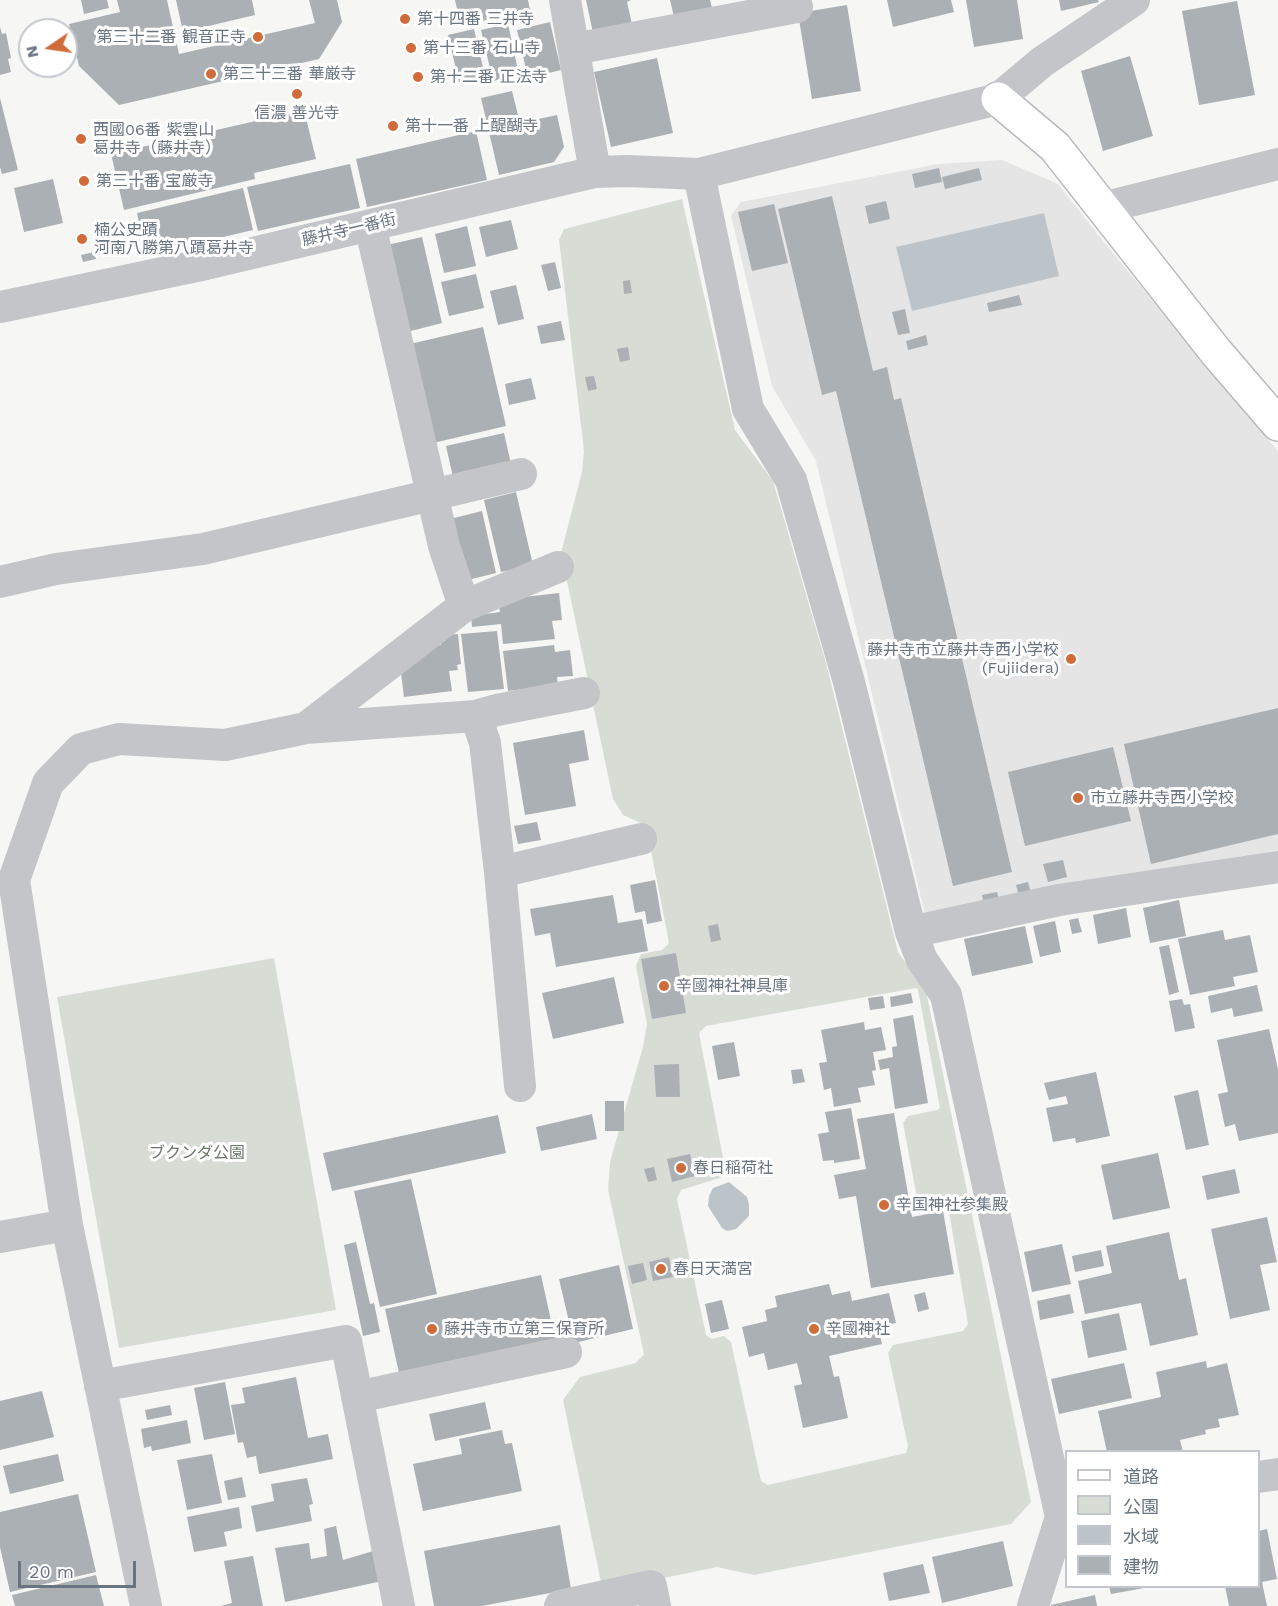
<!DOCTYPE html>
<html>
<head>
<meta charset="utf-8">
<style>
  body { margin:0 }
  #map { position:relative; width:1278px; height:1606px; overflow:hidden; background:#f6f6f4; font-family:"Work Sans","Noto Sans JP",sans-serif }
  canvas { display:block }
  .legend { position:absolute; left:1065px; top:1450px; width:195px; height:138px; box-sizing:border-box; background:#fff; border:2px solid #c3c7cd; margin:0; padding:8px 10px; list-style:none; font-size:18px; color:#697481 }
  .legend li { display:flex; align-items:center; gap:12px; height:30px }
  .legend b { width:30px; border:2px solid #c3c7cd }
  .north { position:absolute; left:18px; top:18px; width:60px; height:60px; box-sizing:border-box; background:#fff; border:2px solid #c3c7cd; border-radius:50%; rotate:257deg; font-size:16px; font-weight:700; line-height:24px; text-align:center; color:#697481 }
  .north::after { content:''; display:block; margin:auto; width:21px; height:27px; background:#d06b3a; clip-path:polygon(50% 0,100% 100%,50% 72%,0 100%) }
  .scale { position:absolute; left:18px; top:1561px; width:118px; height:27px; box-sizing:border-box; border:3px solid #697481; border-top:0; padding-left:8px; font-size:18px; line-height:21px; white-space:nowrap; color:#697481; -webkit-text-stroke:4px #fff; paint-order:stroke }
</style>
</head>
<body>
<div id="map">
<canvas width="1278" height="1606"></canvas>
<ul class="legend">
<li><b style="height:8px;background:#fff"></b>道路</li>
<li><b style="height:16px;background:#d7ddd5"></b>公園</li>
<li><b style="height:16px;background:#bcc4c9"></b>水域</li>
<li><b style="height:16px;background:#abb0b5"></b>建物</li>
</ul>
<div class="north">N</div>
<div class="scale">20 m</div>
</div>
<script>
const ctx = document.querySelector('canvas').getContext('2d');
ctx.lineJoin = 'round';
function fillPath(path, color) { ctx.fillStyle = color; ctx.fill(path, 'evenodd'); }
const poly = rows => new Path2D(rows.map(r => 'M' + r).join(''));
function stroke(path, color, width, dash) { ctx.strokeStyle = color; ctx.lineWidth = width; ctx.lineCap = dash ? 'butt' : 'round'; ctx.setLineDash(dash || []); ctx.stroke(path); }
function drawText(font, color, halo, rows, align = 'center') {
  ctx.font = font + ' "Work Sans","Noto Sans JP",sans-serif'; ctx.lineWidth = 6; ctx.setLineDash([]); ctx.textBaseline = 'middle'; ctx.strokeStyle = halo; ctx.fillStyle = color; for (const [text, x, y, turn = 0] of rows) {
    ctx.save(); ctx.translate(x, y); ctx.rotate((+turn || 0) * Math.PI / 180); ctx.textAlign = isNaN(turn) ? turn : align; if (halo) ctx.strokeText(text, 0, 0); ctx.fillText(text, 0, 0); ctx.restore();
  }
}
const built = poly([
  [1002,160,1058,184,1107,246,1278,451,1278,856,926,919,816,461,772,386,731,216,741,202,938,164]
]);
const green = poly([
  [682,199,735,430,773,481,826,663,898,952,926,991,1031,1502,1011,1524,754,1575,717,1567,616,1588,601,1582,563,1400,580,1377,636,1363,644,1354,608,1190,610,1162,643,1047,647,1024,636,966,641,954,662,950,669,943,647,830,643,824,623,815,613,799,561,553,582,472,584,451,559,240,564,229],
  [916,988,918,990,940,1108,937,1110,908,1116,903,1123,918,1203,922,1207,943,1203,948,1206,968,1324,963,1331,893,1345,888,1353,908,1446,906,1453,768,1485,761,1481,731,1342,724,1336,712,1339,706,1335,677,1199,681,1190,723,1177,725,1168,699,1033,706,1026],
  [274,958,336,1310,119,1348,57,997]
]);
const water = poly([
  [1044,213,1059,276,912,311,896,247],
  [729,1182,747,1197,749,1205,749,1216,736,1229,727,1231,722,1228,708,1206,709,1196,713,1188]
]);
const building = poly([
  [81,0,107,0,109,8,84,14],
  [117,0,167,0,179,54,315,23,309,0,337,0,342,22,319,59,119,105,79,66,69,24,120,12],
  [176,0,252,0,255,15,183,32],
  [455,0,528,0,530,10,461,26],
  [586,0,631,0,627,2,632,24,593,33],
  [670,0,710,0,713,12,675,21],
  [887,0,951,0,954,12,893,27],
  [966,0,1017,0,1023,39,974,47],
  [1059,0,1098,0,1099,2,1061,11],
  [1237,1,1255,95,1199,105,1182,11],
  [847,5,861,91,812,99,798,13],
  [550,22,561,70,528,78,517,30],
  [508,24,519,75,493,81,481,30],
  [0,27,2,34,6,33,11,58,8,59,11,72,0,75],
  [474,29,485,76,459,82,448,35],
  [1130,56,1153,136,1103,151,1081,71],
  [657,58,673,133,611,147,594,72],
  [512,91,520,123,557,115,564,147,554,162,499,175,481,98],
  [0,98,18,170,2,174,0,167],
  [304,110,316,159,254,173,255,179,124,210,111,154],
  [476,131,487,180,367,207,356,159],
  [350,164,360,208,258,231,247,187],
  [939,168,942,182,915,188,912,174],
  [979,168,982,180,945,189,942,177],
  [53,179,63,223,24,232,14,188],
  [243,188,253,230,146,255,137,213],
  [832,196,873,371,887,367,894,400,901,398,1012,872,953,886,836,391,822,395,778,209],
  [886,201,890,219,869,224,865,206],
  [774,204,788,263,752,271,738,212],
  [511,220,518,249,486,257,479,227],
  [467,226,476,266,444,273,435,234],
  [422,237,442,323,407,332,387,245],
  [94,252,96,259,83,262,81,255],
  [555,262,561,288,548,291,541,265],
  [476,274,484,308,449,316,441,282],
  [630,280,632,293,624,294,623,281],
  [516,285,524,319,498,325,490,291],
  [1019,295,1022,305,989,312,987,303],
  [905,309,910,333,898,335,892,312],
  [561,321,565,340,541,344,537,326],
  [483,327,506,426,433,443,410,344],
  [926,335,928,345,908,350,906,341],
  [628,347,630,360,620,362,617,349],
  [594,376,597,389,588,391,585,377],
  [531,378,536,399,509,405,505,384],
  [504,433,511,464,453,477,446,446],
  [516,492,533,565,501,572,484,500],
  [482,511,496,573,464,581,450,519],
  [559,593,562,620,552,621,555,639,503,644,501,624,472,627,471,616,500,612,498,600],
  [497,631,504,689,468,692,461,634],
  [458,634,461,664,457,665,458,670,449,671,452,691,404,697,400,665,423,647,441,645,441,635],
  [554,645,555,652,570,650,573,676,557,677,558,685,508,691,503,651],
  [1278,708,1278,834,1151,864,1124,744],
  [584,730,589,760,569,764,576,806,525,815,513,743],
  [1113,747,1131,821,1025,846,1008,772],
  [537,822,541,840,518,844,514,826],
  [1063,860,1067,877,1048,882,1043,864],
  [655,880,662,921,647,924,645,911,635,913,630,885],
  [1028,882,1031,893,1019,896,1016,885],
  [997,892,999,900,984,904,982,895],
  [613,895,618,923,642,919,648,951,556,967,550,933,535,936,530,909],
  [1179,900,1186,936,1150,943,1143,908],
  [1126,908,1131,937,1098,944,1093,915],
  [1078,918,1082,932,1072,934,1069,920],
  [1055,921,1061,952,1040,957,1033,926],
  [718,924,721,940,711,942,708,926],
  [1025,926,1033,963,972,976,964,939],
  [1223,930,1225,940,1250,935,1258,972,1233,977,1235,986,1190,995,1178,939],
  [1169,945,1179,992,1169,995,1159,947],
  [676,953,686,1013,652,1019,641,959],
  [614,977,624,1023,553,1039,542,993],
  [1257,985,1263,1011,1234,1017,1232,1008,1211,1013,1208,996],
  [911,993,913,1003,891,1007,890,997],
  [883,996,885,1008,870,1010,868,998],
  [1182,999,1184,1005,1190,1004,1195,1028,1175,1032,1169,1001],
  [913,1015,928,1103,895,1109,889,1068,880,1070,878,1060,893,1057,892,1047,897,1046,893,1019],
  [864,1022,865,1030,881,1027,886,1050,873,1052,876,1070,872,1071,875,1085,858,1088,861,1102,834,1107,831,1088,824,1090,819,1063,827,1062,821,1030],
  [1269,1029,1278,1069,1278,1133,1239,1141,1235,1124,1225,1127,1218,1094,1228,1092,1217,1040],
  [734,1042,740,1076,718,1080,712,1046],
  [679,1064,680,1097,656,1097,654,1065],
  [802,1069,805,1082,793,1084,791,1070],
  [1096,1072,1110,1136,1076,1143,1075,1138,1053,1142,1046,1108,1068,1104,1066,1096,1049,1100,1044,1083],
  [1198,1090,1209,1145,1186,1150,1174,1096],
  [605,1101,624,1101,624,1131,605,1131],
  [851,1108,860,1159,834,1163,834,1160,823,1161,818,1134,829,1132,825,1112],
  [894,1113,912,1217,943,1211,954,1274,871,1288,856,1196,839,1199,834,1175,866,1169,857,1119],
  [592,1114,597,1139,541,1151,536,1127],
  [498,1115,506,1153,332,1191,323,1153],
  [1158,1153,1170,1208,1113,1220,1101,1165],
  [690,1154,695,1176,672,1182,667,1159],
  [654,1167,657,1180,648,1182,644,1169],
  [1235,1169,1240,1193,1207,1200,1202,1176],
  [411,1179,437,1294,380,1307,354,1191],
  [1267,1217,1277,1262,1260,1265,1270,1310,1230,1319,1211,1229],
  [1169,1232,1179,1280,1186,1278,1198,1335,1150,1346,1141,1303,1085,1314,1078,1281,1112,1273,1106,1246],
  [356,1242,370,1304,374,1303,380,1332,363,1336,344,1245],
  [1062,1244,1071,1284,1032,1292,1024,1252],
  [1101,1250,1104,1266,1075,1272,1072,1256],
  [669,1257,673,1277,653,1281,649,1262],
  [643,1263,647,1280,632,1284,628,1266],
  [619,1265,633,1329,574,1343,559,1279],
  [541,1275,555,1339,399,1373,385,1309],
  [829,1284,832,1295,850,1291,852,1301,889,1293,896,1323,878,1327,882,1344,829,1356,834,1377,839,1376,848,1418,803,1428,794,1386,802,1384,797,1363,768,1370,764,1353,749,1357,742,1327,767,1321,765,1310,777,1307,775,1296],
  [925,1292,929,1309,918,1312,914,1295],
  [1070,1294,1074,1313,1040,1320,1037,1301],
  [722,1300,729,1329,711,1333,705,1304],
  [1119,1313,1127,1350,1088,1358,1081,1321],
  [1206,1361,1207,1368,1227,1363,1239,1415,1218,1419,1220,1427,1205,1430,1206,1434,1180,1440,1183,1452,1107,1452,1098,1411,1161,1397,1156,1372],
  [1124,1363,1132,1398,1059,1414,1051,1379],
  [296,1377,308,1438,328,1434,333,1459,259,1474,256,1456,247,1458,243,1442,238,1443,231,1405,245,1403,242,1388],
  [225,1382,235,1434,204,1440,194,1388],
  [42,1391,54,1437,0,1450,0,1401],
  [485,1402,491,1429,435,1441,429,1414],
  [170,1405,172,1415,147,1420,145,1410],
  [187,1420,191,1443,152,1451,151,1446,144,1448,141,1429],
  [502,1430,505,1444,512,1443,522,1491,423,1511,413,1464,462,1454,459,1439],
  [58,1454,64,1481,10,1494,3,1466],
  [212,1454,222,1503,187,1510,177,1460],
  [242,1477,246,1497,228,1500,224,1481],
  [307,1478,313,1504,309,1505,312,1521,256,1532,251,1506,274,1501,271,1484],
  [78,1494,96,1572,10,1592,0,1547,0,1512],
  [239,1507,242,1528,224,1532,227,1546,194,1552,187,1517],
  [560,1525,571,1589,482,1606,434,1606,424,1551],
  [336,1526,343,1560,380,1549,387,1580,285,1602,275,1548,309,1543,311,1559,327,1556,324,1529],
  [1267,1529,1277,1579,1262,1582,1267,1606,1229,1606,1225,1586,1258,1586,1258,1531],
  [1003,1541,1013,1586,942,1603,932,1557],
  [253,1556,263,1606,221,1606,232,1603,224,1561],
  [923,1564,930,1593,889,1601,883,1573],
  [96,1575,104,1606,15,1606,12,1595],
  [1109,1586,1144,1586,1144,1588,1111,1594],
  [1095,1595,1097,1606,1051,1606,1051,1605]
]);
const street = poly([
  [565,0,595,172],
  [574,49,797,7],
  [1102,208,1278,164],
  [370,225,444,546,464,606],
  [0,307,206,264,595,172,628,171,699,174],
  [0,582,56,569,203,549,521,474],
  [476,716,485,743,500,872,520,1086],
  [306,728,464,606,558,567],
  [500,872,641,839],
  [911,932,1059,900,1278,867],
  [0,1237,67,1225],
  [100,1386,346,1341,399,1606],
  [357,1397,566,1352],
  [1258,1477,1278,1474],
  [146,1606,67,1225,14,880,48,783,81,749,119,739,225,745,306,728,476,716,497,710,584,693],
  [560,1606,651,1586,655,1606],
  [1033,1606,1061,1517,946,995,922,960,911,932,849,682,791,480,748,409,699,174,998,99,1042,62,1134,0]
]);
const secondary = poly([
  [998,99,1055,147,1216,352,1278,424]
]);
const markers = [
  [405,19,6,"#d06b3a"],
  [258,37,6,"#d06b3a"],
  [411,48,6,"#d06b3a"],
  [211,74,6,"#d06b3a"],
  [418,77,6,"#d06b3a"],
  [297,94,6,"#d06b3a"],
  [393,126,6,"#d06b3a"],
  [81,139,6,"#d06b3a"],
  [84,181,6,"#d06b3a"],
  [82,239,6,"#d06b3a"],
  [1071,659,6,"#d06b3a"],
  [1078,798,6,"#d06b3a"],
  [664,986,6,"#d06b3a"],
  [681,1168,6,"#d06b3a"],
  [884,1205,6,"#d06b3a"],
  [661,1269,6,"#d06b3a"],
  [432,1329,6,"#d06b3a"],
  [814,1329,6,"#d06b3a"]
];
const poiNames = [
  ["第十四番 三井寺",417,19],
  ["第三十二番 観音正寺",246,37,"right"],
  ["第十三番 石山寺",423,48],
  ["第三十三番 華厳寺",223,74],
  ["第十二番 正法寺",430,77],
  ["信濃 善光寺",297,113,"center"],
  ["第十一番 上醍醐寺",405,126],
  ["西國06番 紫雲山",93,130],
  ["葛井寺（藤井寺）",93,148],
  ["第三十番 宝厳寺",96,181],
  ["楠公史蹟",94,230],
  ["河南八勝第八蹟葛井寺",94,248],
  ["藤井寺市立藤井寺西小学校",1059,650,"right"],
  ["(Fujiidera)",1059,668,"right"],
  ["市立藤井寺西小学校",1090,798],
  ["辛國神社神具庫",676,986],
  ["春日稲荷社",693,1168],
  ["辛国神社参集殿",896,1205],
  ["春日天満宮",673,1269],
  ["藤井寺市立第三保育所",444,1329],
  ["辛國神社",826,1329]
];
const streetNames = [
  ["藤井寺一番街",349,230,-13]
];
const parkNames = [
  ["ブクンダ公園",197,1153]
];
fillPath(built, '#e4e5e4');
fillPath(green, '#d7ddd5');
fillPath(water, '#bcc4c9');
fillPath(building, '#abb0b5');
stroke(secondary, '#b5b9bd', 36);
stroke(street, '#c3c5c8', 32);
stroke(secondary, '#fff', 33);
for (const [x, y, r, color] of markers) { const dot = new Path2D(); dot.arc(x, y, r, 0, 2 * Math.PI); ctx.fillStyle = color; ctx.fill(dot); stroke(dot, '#fff', 2); }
drawText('16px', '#697481', '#fff', poiNames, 'left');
drawText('16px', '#697481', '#fff', streetNames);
drawText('16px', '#697967', '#fff', parkNames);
</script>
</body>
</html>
